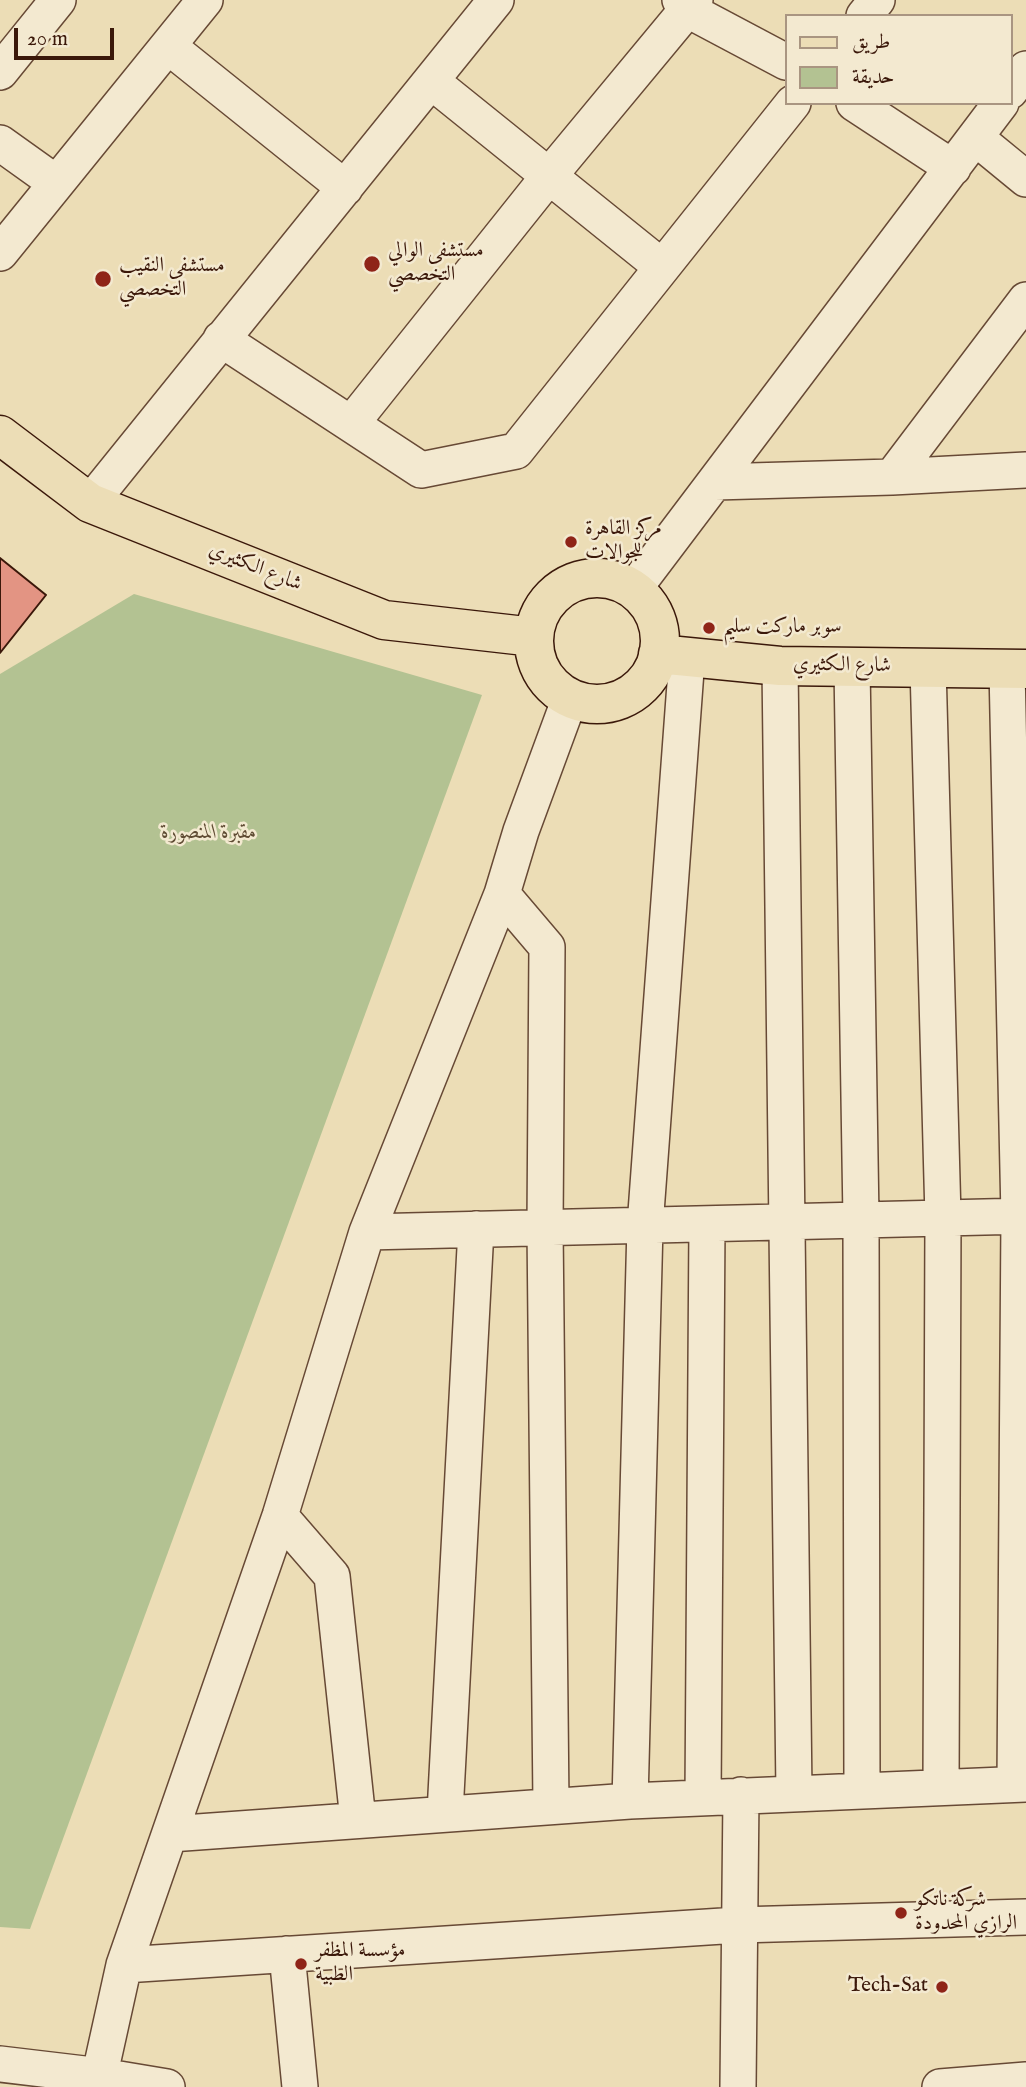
<!DOCTYPE html>
<html>
<head>
<meta charset="utf-8">
<style>
  body { margin:0 }
  #map { position:relative; width:1026px; height:2087px; overflow:hidden; background:#ecddb6; font-family:"IM FELL English",Amiri,serif }
  canvas { display:block }
  .legend { position:absolute; left:785px; top:14px; width:228px; height:91px; box-sizing:border-box; background:#f3e9d0; border:2px solid #a99581; margin:0; padding:9px 12px; list-style:none; font-size:21px; color:#3b180a }
  .legend li { display:flex; align-items:center; gap:14px; height:35px }
  .legend b { width:35px; border:2px solid #a99581 }
  .scale { position:absolute; left:14px; top:28px; width:100px; height:32px; box-sizing:border-box; border:4px solid #3b180a; border-top:0; padding-left:9px; font-size:21px; line-height:24px; white-space:nowrap; color:#3b180a; -webkit-text-stroke:5px #f3e9d0; paint-order:stroke }
</style>
</head>
<body>
<div id="map">
<canvas width="1026" height="2087"></canvas>
<ul class="legend">
<li><b style="height:9px;background:#ecddb6"></b>طريق</li>
<li><b style="height:19px;background:#b3c292"></b>حديقة</li>
</ul>
<div class="scale">20 m</div>
</div>
<script>
const ctx = document.querySelector('canvas').getContext('2d');
ctx.lineJoin = 'round';
function fillPath(path, color) { ctx.fillStyle = color; ctx.fill(path, 'evenodd'); }
const poly = rows => new Path2D(rows.map(r => 'M' + r).join(''));
function stroke(path, color, width, dash) { ctx.strokeStyle = color; ctx.lineWidth = width; ctx.lineCap = dash ? 'butt' : 'round'; ctx.setLineDash(dash || []); ctx.stroke(path); }
function drawText(font, color, halo, rows, align = 'center') {
  ctx.font = font + ' "IM FELL English",Amiri,serif'; ctx.lineWidth = 5; ctx.setLineDash([]); ctx.textBaseline = 'middle'; ctx.strokeStyle = halo; ctx.fillStyle = color; for (const [text, x, y, turn = 0] of rows) {
    ctx.save(); ctx.translate(x, y); ctx.rotate((+turn || 0) * Math.PI / 180); ctx.textAlign = isNaN(turn) ? turn : align; if (halo) ctx.strokeText(text, 0, 0); ctx.fillText(text, 0, 0); ctx.restore();
  }
}
const green = poly([
  [134,594,482,695,30,1929,0,1927,0,674]
]);
const building = poly([
  [0,558,46,595,0,653,0,558]
]);
const minor = poly([
  [680,0,688,10,786,62],
  [864,16,877,0],
  [168,46,345,188],
  [0,72,58,0],
  [431,81,662,267],
  [1010,91,1026,69],
  [854,103,953,168],
  [976,138,1026,179],
  [0,143,56,183],
  [0,253,205,0],
  [221,339,421,470,516,451,793,103],
  [351,424,549,176,695,0],
  [892,477,1026,300],
  [715,482,892,477,1026,470],
  [90,503,496,0],
  [633,590,1001,103],
  [780,666,794,1793],
  [852,667,861,1219,862,1790],
  [928,667,943,1217,941,1787],
  [1007,669,1019,1216,1015,1784],
  [502,894,547,947,545,1227,551,1805],
  [367,1232,1026,1216],
  [280,1516,332,1576,358,1820],
  [703,1797,707,1224],
  [630,1801,645,1226,687,657],
  [445,1813,476,1229],
  [170,1834,630,1801,1026,1784],
  [287,1954,300,2087],
  [124,1965,738,1925,1026,1917],
  [0,2064,101,2076,167,2087],
  [97,2087,124,1965,280,1516,367,1232,502,894,521,831,570,698],
  [738,2087,741,1795],
  [940,2087,1026,2080]
]);
const major = poly([
  [0,435,90,503,384,620,534,637],
  '534 641a63 63 0 1 1 126 0a63 63 0 1 1-126 0Z',
  [658,654,780,666,1026,669]
]);
const markers = [
  [372,264,9,"#8f2418"],
  [103,279,9,"#8f2418"],
  [571,542,7,"#8f2418"],
  [709,628,7,"#8f2418"],
  [901,1913,7,"#8f2418"],
  [301,1964,7,"#8f2418"],
  [942,1987,7,"#8f2418"]
];
const poiNames = [
  ["مستشفى الوالي",388,252],
  ["التخصصي",388,276],
  ["مستشفى النقيب",119,267],
  ["التخصصي",119,291],
  ["مركز القاهرة",585,530],
  ["للجوالات",585,554],
  ["سوبر ماركت سليم",723,628],
  ["شركة ناتكو",915,1901],
  ["الرازي المحدودة",915,1925],
  ["مؤسسة المظفر",315,1952],
  ["الطبية",315,1976],
  ["Tech-Sat",928,1987,"right"]
];
const streetNames = [
  ["شارع الكثيري",255,568,22],
  ["شارع الكثيري",842,666,1]
];
const parkNames = [
  ["مقبرة المنصورة",209,834]
];
fillPath(green, '#b3c292');
fillPath(building, '#e39483');
stroke(building, '#3b180a', 2);
stroke(minor, '#674935', 38);
stroke(major, '#3b180a', 41);
stroke(minor, '#f3e9d0', 35);
stroke(major, '#ecddb6', 38);
for (const [x, y, r, color] of markers) { const dot = new Path2D(); dot.arc(x, y, r, 0, 2 * Math.PI); ctx.fillStyle = color; ctx.fill(dot); stroke(dot, '#f3e9d0', 2.5); }
drawText('21px', '#3b180a', '#f3e9d0', poiNames, 'left');
drawText('21px', '#3b180a', '#f3e9d0', streetNames);
drawText('italic 21px', '#5f4b33', '#f3e9d0', parkNames);
</script>
</body>
</html>
